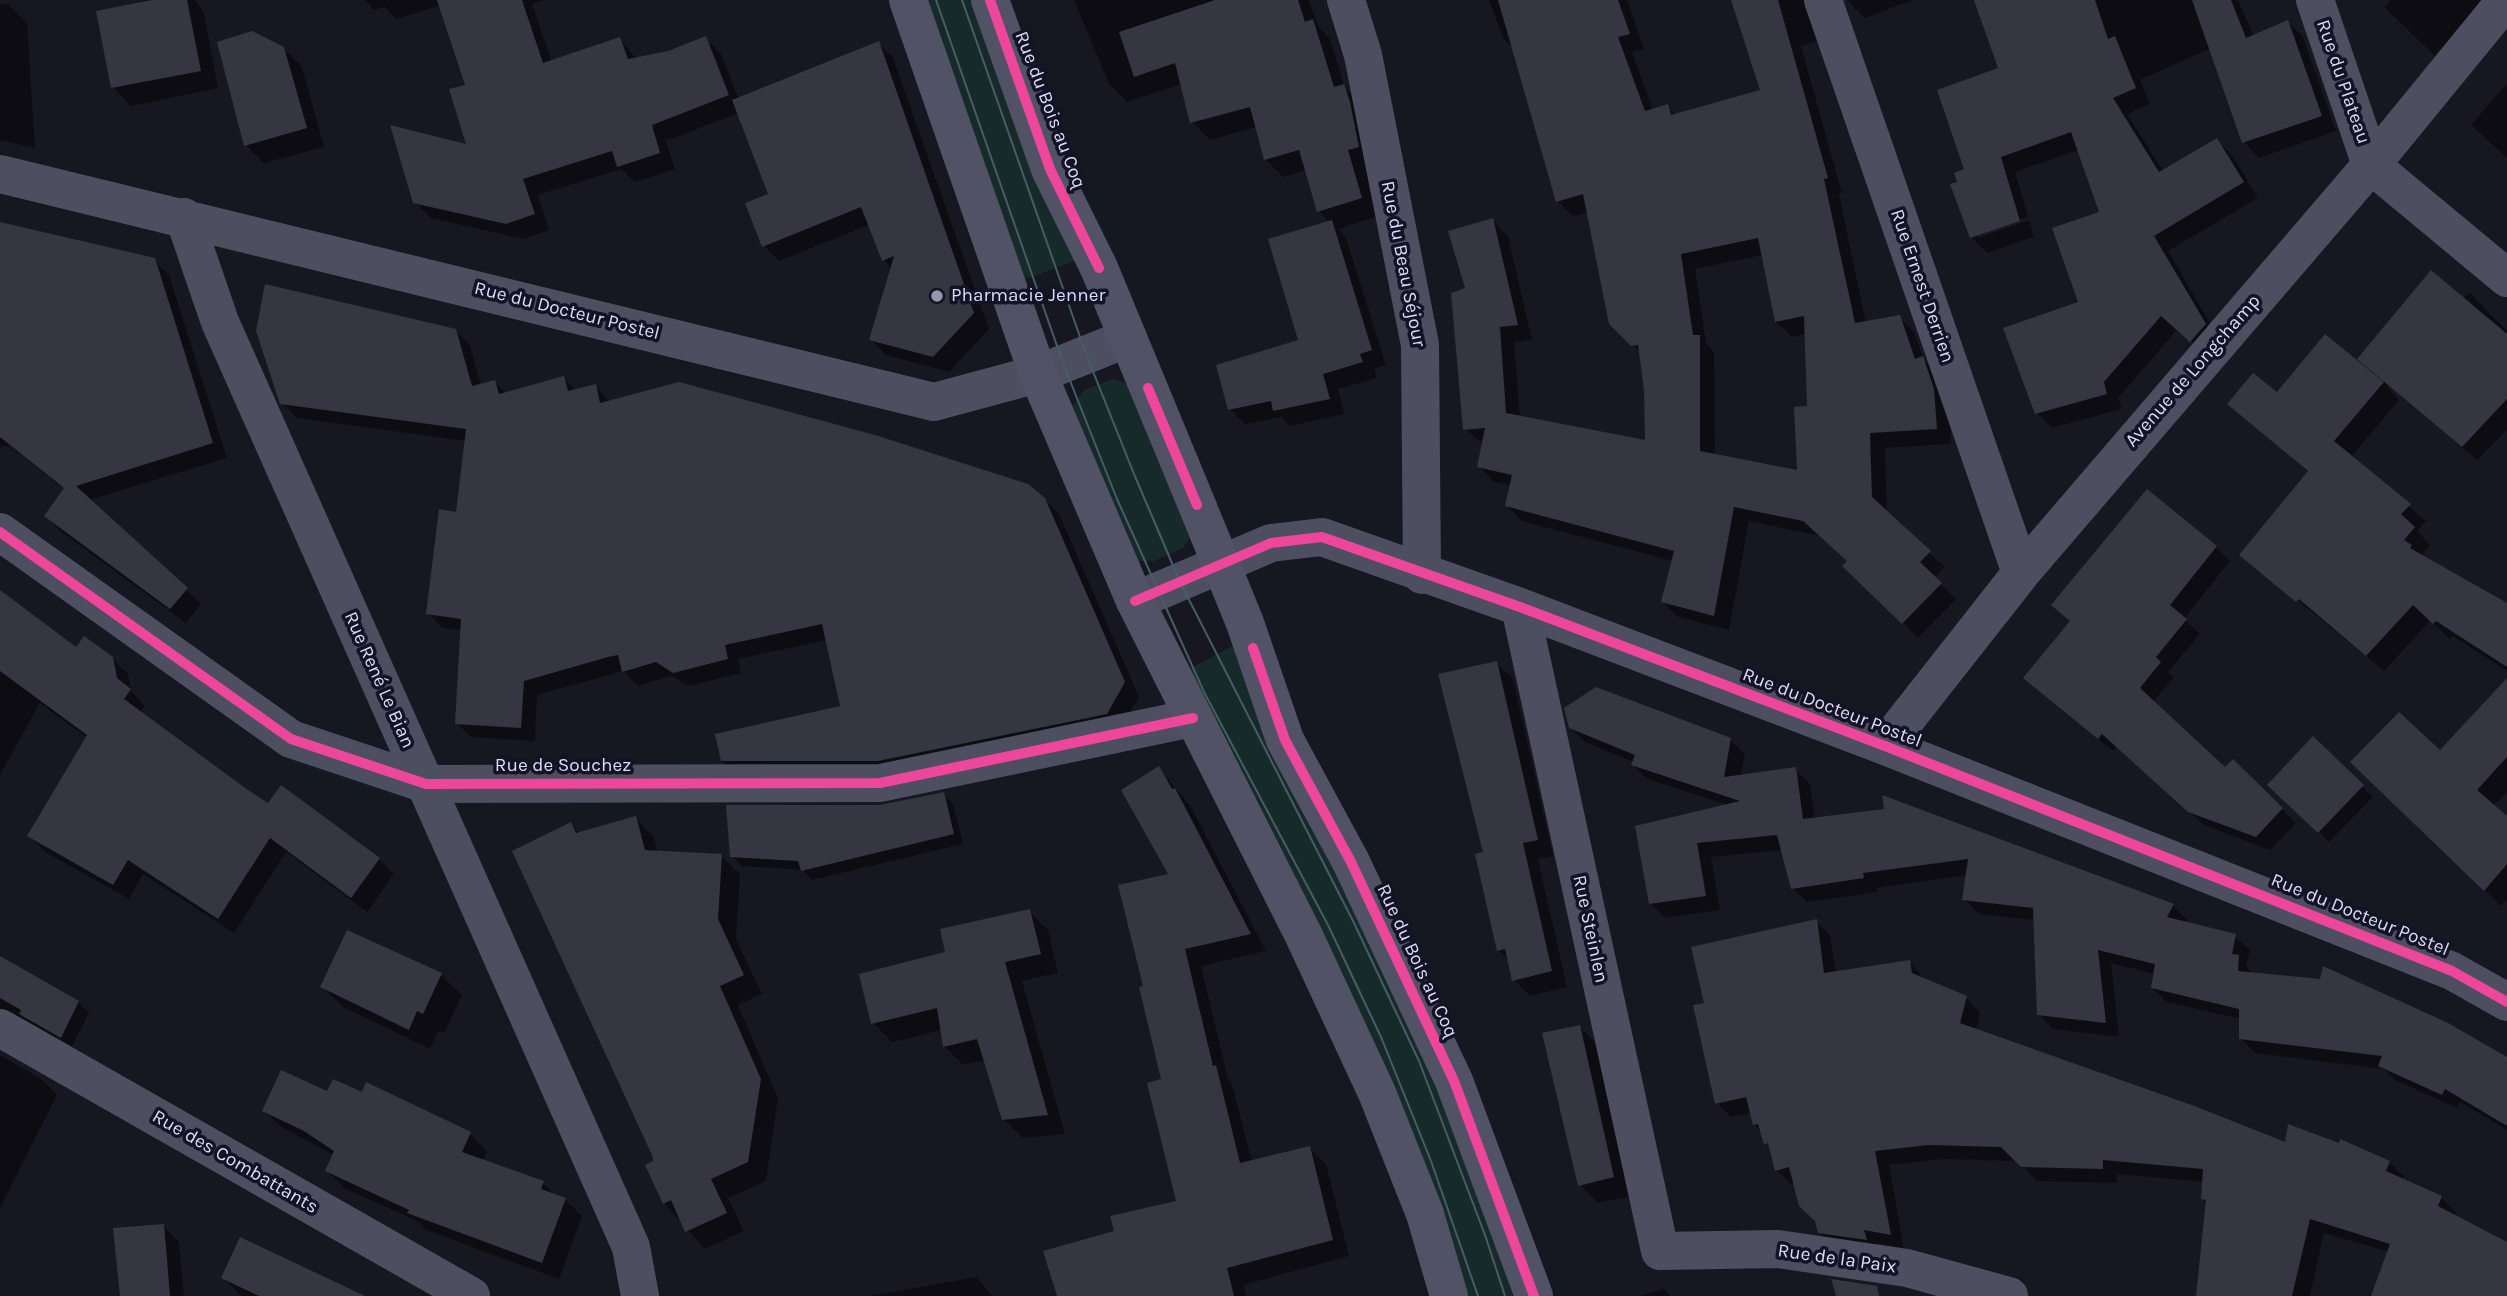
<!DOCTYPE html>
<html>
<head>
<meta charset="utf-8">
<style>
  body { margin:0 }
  canvas { display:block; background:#171721 }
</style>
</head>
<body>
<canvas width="2507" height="1296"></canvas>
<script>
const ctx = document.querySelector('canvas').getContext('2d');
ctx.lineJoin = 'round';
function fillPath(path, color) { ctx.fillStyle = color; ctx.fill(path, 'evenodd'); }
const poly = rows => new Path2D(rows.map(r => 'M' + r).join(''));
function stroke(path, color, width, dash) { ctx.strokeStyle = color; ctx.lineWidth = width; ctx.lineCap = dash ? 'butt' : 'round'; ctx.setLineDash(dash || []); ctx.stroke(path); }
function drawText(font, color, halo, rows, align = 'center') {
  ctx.font = font + ' Karla,sans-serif'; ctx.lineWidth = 7; ctx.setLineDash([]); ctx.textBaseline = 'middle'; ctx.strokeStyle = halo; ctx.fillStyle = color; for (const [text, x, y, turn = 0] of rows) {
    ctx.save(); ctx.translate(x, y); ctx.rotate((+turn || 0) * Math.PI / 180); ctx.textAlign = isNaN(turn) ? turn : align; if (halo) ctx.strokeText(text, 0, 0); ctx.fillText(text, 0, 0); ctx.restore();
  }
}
const green = poly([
  [925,0,974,0,1080,259,1023,280],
  [1113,379,1129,384,1190,537,1183,548,1154,561,1136,561,1072,407,1084,390],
  [1238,643,1439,1083,1516,1296,1468,1296,1184,672]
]);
const shadow = poly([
  [145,0,195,0,204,13,218,88,131,106,113,87],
  [365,0,544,0,532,4,552,62,619,39,637,59,668,53,705,38,721,54,739,99,878,43,893,58,989,329,949,372,886,355,871,340,892,269,884,260,869,225,779,261,764,246,770,195,739,113,666,141,675,169,635,182,621,169,538,195,549,230,523,239,431,218,415,202,468,146,467,86,441,5,396,19,385,7,374,10],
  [1074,0,1309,0,1318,26,1330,39,1345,88,1362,104,1376,165,1365,167,1379,216,1338,229,1346,238,1386,365,1374,369,1377,378,1338,389,1344,414,1290,426,1281,417,1245,424,1230,409,1300,341,1330,223,1319,211,1307,170,1283,177,1265,159,1257,127,1210,140,1192,122,1182,84,1127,102,1109,84],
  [1489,0,1627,0,1644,49,1632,52,1653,110,1667,106,1676,116,1763,92,1732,0,1823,0,1817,41,1801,46,1842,193,1839,194,1866,323,1899,317,1914,332,1924,360,1938,374,1949,406,1951,444,1885,448,1887,513,1945,567,1934,578,1956,599,1918,638,1845,566,1848,562,1820,536,1749,521,1729,630,1678,617,1663,602,1673,561,1522,521,1507,506,1512,486,1494,482,1479,466,1484,444,1465,429,1467,289,1492,220,1508,236,1532,340,1514,342,1520,417,1647,442,1646,390,1641,353,1611,323,1588,212,1573,216,1558,201,1515,50,1503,38],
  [1763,255,1776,322,1792,337,1806,334,1809,408,1799,473,1715,455,1714,352,1706,343,1695,269],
  [1847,0,1914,0,1864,18],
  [1976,0,2238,0,2254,37,2288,22,2303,37,2336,131,2259,158,2244,142,2211,48,2140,80,2150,104,2127,114,2163,171,2217,140,2232,155,2258,198,2168,251,2220,340,2207,356,2178,329,2118,398,2122,409,2052,428,2037,413,2080,303,2101,213,2079,150,2015,172,2034,237,1987,253,1971,237,1960,183,2000,69],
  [2028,217,2029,220,1978,238,1978,234],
  [2391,0,2481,0,2435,56,2384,7],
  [8,4,27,23,35,148,0,140,0,5],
  [283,48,302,67,324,147,264,163,246,145],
  [2507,83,2507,158,2471,125],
  [0,226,154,260,169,275,227,458,89,500,201,604,186,623,60,531,46,516,65,490,10,446,0,447],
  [2470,293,2507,331,2507,430,2477,460,2388,385,2387,387,2399,400,2351,457,2426,521,2417,531,2430,545,2421,556,2507,610,2507,671,2453,636,2450,639,2430,621,2384,671,2242,555,2309,473,2230,404,2370,373],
  [455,330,470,345,481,386,495,382,507,394,563,378,576,391,595,386,610,402,1044,499,1059,514,1139,697,1121,727,893,775,737,775,722,761,842,707,827,640,738,659,741,673,689,686,671,676,638,686,623,671,537,695,535,741,471,737,456,723,462,630,442,628,428,613,457,514,466,441,297,418,282,403],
  [2216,547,2230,561,2184,619,2200,634,2168,672,2174,677,2153,702,2225,769,2233,761,2296,823,2270,850,2204,825,2117,746,2113,751,2025,678],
  [0,592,76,650,112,658,128,674,131,691,145,706,140,713,268,805,379,859,394,874,367,912,286,852,234,933,143,874,129,899,45,852,29,836,87,738,40,703,0,775],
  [1496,663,1513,679,1553,856,1538,859,1567,987,1530,996,1514,980,1510,961,1498,950,1485,854],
  [2507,681,2507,792,2493,806,2507,819,2507,899,2501,906,2369,778,2440,753],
  [1570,727,1730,740,1745,754,1741,776,1795,769,1810,784,1815,820,2173,905,2187,920,2185,924,2235,936,2250,950,2246,965,2252,974,2507,1060,2507,1130,2460,1102,2457,1108,2395,1080,2384,1069,2255,1053,2240,1038,2241,1019,2167,1002,2152,988,2155,974,2111,963,2119,1037,2053,1029,2038,1014,2035,920,1979,914,1964,899,1968,875,1876,888,1878,892,1807,902,1792,888,1782,850,1711,857,1720,910,1665,918,1651,904,1637,827,1728,805,1647,779,1633,765,1634,762,1585,742],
  [2313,739,2373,797,2329,842,2269,785],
  [1159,768,1191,807,1266,951,1201,966,1228,1079,1232,1084,1252,1162,1309,1148,1326,1164,1349,1256,1243,1285,1246,1296,1059,1296,1116,1232,1178,1202,1163,1080,1145,987,1171,876],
  [943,794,953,804,963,844,812,880,803,870,742,866,732,856,880,807],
  [635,818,654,837,658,853,721,856,740,874,736,939,762,994,738,1005,778,1098,766,1181,728,1198,744,1231,705,1249,664,1203,571,824,580,834],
  [1029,911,1048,930,1058,973,1022,981,1065,1134,1023,1138,1004,1119,986,1060,963,1065,944,1046,942,1030,892,1042,873,1023,947,954],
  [1816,921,1830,935,1836,973,1910,962,1925,980,1966,998,1980,1012,1976,1031,2286,1145,2389,1162,2404,1177,2402,1180,2441,1198,2456,1212,2454,1216,2507,1242,2507,1296,2390,1296,2389,1252,2324,1233,2310,1296,2197,1296,2207,1203,2202,1199,2204,1182,2117,1174,2117,1183,2037,1181,2017,1161,1944,1159,1889,1165,1904,1249,1878,1243,1880,1253,1834,1247,1820,1232,1795,1183,1791,1184,1776,1170,1772,1151,1755,1124,1752,1113,1731,1117,1717,1103,1706,1004],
  [16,967,78,1002,89,1013,72,1046,23,1019,0,1016,0,995],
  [441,975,462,995,444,1033,438,1031,430,1049,343,1007,322,987],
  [1579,1026,1598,1045,1631,1196,1598,1203,1580,1185],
  [0,1055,40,1078,57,1095,0,1208],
  [328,1093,470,1134,487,1151,482,1161,543,1183,556,1196,565,1199,582,1216,559,1279,426,1230,419,1222,344,1188,327,1171,334,1155,281,1127,264,1111],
  [163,1225,179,1242,184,1296,122,1296],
  [976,1277,993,1296,870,1296],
  [223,1278,330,1296,241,1296],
  [1664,1289,1671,1296,1639,1296]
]);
const building = poly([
  [152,0,187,0,201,71,111,88,96,11],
  [437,0,522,0,543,63,620,37,628,59,668,51,706,36,729,95,652,125,660,153,617,167,612,151,523,179,535,214,506,224,413,203,390,125,466,144,449,89,465,85],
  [1215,0,1298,0,1305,22,1313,19,1334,87,1344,84,1350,102,1359,147,1348,150,1362,198,1317,212,1299,150,1264,160,1250,107,1190,123,1175,63,1134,77,1119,32],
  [1498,0,1618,0,1630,34,1618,37,1645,111,1668,104,1671,115,1760,90,1731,0,1778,0,1828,178,1824,179,1855,323,1900,315,1915,359,1923,356,1934,389,1937,429,1870,433,1872,497,1931,551,1920,562,1942,583,1902,624,1842,566,1847,561,1803,521,1734,507,1714,616,1661,602,1674,551,1505,506,1512,475,1477,467,1485,428,1463,430,1451,293,1465,288,1448,231,1493,218,1518,325,1500,327,1506,413,1645,440,1644,390,1638,345,1631,346,1609,324,1583,194,1556,202],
  [1758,238,1775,322,1804,316,1807,406,1794,407,1797,470,1700,451,1700,335,1693,335,1681,254],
  [1974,0,2095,0,2108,39,2115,36,2136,88,2113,98,2159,172,2217,138,2244,182,2154,236,2206,324,2190,342,2161,316,2104,382,2107,394,2035,414,2003,328,2078,302,2052,228,2099,212,2071,132,2001,157,2020,221,1970,238,1950,184,1957,182,1954,173,1964,169,1937,90,1998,68],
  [2192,0,2231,0,2246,38,2288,20,2322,116,2242,143],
  [252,31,284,47,307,128,244,146,217,42],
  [879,41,974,313,933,357,869,340,894,256,882,261,861,207,762,247,745,203,768,194,732,100],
  [1332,220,1372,350,1360,354,1363,362,1323,374,1330,399,1273,411,1271,401,1228,410,1216,365,1298,340,1268,239],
  [0,222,155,258,213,443,76,486,188,588,170,609,44,516,64,488,0,437],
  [2431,270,2507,334,2507,399,2462,447,2357,359],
  [265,284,456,329,472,386,495,380,499,394,564,376,568,391,596,384,600,403,679,382,875,435,1028,484,1045,498,1125,682,1107,714,878,761,721,761,715,734,840,706,822,624,725,645,728,659,673,673,656,662,622,672,618,655,608,657,524,681,521,728,455,724,461,619,426,614,439,509,456,512,466,429,280,404,256,331],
  [2325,334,2384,382,2334,441,2411,504,2401,514,2415,527,2404,540,2412,545,2410,548,2507,603,2507,667,2436,621,2433,624,2413,605,2366,656,2299,599,2296,602,2239,555,2308,471,2227,404,2253,373,2277,392],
  [2147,489,2217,546,2170,605,2187,619,2156,657,2161,662,2140,688,2225,767,2233,759,2283,808,2256,837,2188,812,2102,734,2098,739,2023,678,2070,621,2051,605],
  [0,590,76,647,84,636,113,657,117,678,131,689,124,699,248,790,268,803,281,785,380,858,351,898,270,838,218,919,128,860,113,885,27,836,87,735,0,671],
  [1497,661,1538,840,1523,843,1552,971,1512,981,1505,949,1497,951,1475,854,1483,852,1438,674],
  [2507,678,2507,757,2477,790,2507,816,2507,864,2484,891,2350,762,2399,712,2440,750],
  [1596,687,1731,738,1724,777,1796,767,1803,819,1884,809,1882,795,2174,904,2167,917,2236,934,2232,954,2239,955,2238,971,2320,979,2323,966,2448,1023,2507,1057,2507,1126,2445,1089,2442,1095,2378,1066,2382,1056,2239,1039,2239,1009,2151,988,2155,964,2098,950,2106,1023,2037,1015,2033,908,1962,900,1968,859,1863,873,1864,878,1791,889,1777,835,1697,843,1706,896,1649,904,1635,826,1740,801,1631,765,1635,755,1569,728,1564,708],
  [2313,736,2364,785,2318,833,2267,785],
  [1159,766,1172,789,1175,788,1251,934,1185,949,1213,1066,1216,1065,1240,1163,1310,1146,1333,1240,1227,1268,1234,1296,1057,1296,1043,1251,1114,1231,1110,1216,1176,1201,1147,1083,1161,1079,1139,987,1143,986,1118,885,1168,874,1121,790],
  [944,792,954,834,801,871,798,861,730,857,726,805,880,805],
  [636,816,645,850,722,854,718,919,744,975,720,986,761,1079,748,1162,711,1179,727,1213,685,1232,671,1200,663,1204,645,1165,653,1161,652,1155,512,851,571,822,576,833],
  [1030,909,1041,954,1005,962,1048,1115,1002,1120,977,1039,943,1047,937,1008,871,1024,859,974,945,952,940,929],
  [1817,919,1824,973,1910,960,1912,973,1967,996,1960,1023,2197,1107,2285,1142,2288,1124,2339,1143,2340,1139,2390,1161,2386,1171,2442,1196,2438,1206,2507,1242,2507,1296,2371,1296,2390,1244,2310,1219,2292,1296,2196,1296,2206,1200,2201,1199,2203,1169,2103,1160,2103,1169,2021,1167,2001,1147,1928,1145,1875,1151,1891,1235,1864,1230,1867,1240,1818,1233,1815,1221,1799,1206,1789,1167,1775,1171,1768,1143,1764,1145,1758,1124,1753,1125,1746,1097,1715,1104,1693,1005,1704,1003,1691,947],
  [347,930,442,973,423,1014,417,1011,409,1030,320,987],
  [0,956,79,1001,61,1038,19,1014,21,1010,0,998],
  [1580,1025,1614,1177,1578,1186,1542,1033],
  [281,1070,327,1091,333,1079,362,1092,366,1082,471,1132,462,1152,544,1181,541,1189,566,1198,542,1263,407,1213,409,1210,325,1171,334,1151,304,1131,262,1111],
  [164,1224,170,1296,120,1296,113,1228],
  [240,1237,365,1296,259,1296,221,1278],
  [1831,1279,1877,1286,1879,1296,1836,1296]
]);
const street = poly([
  [1346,0,1363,55,1420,345,1422,575],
  [1823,0,2021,573],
  [2315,0,2371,165,2507,278],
  [0,174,934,402,1038,374,1128,338],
  [184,217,220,322,631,1247,640,1296],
  [0,532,291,739,426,784,880,783,1193,718],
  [1135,601,1271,543,1322,537,1520,607,1885,746,2452,971,2507,1002],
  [1520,607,1660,1251,1778,1249,1907,1268,2009,1296],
  [1885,746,2021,573,2371,165,2506,0],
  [0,1028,471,1296]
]);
const secondary = poly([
  [908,0,1038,374,1135,601,1304,936,1377,1093,1425,1214,1449,1296],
  [990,0,1050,169,1099,268,1197,505,1245,623,1285,740,1351,862,1454,1081,1534,1296]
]);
const tram = poly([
  [936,0,1063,363,1117,499,1204,692,1328,925,1381,1037,1431,1161,1478,1296],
  [962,0,1086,354,1134,474,1180,582,1354,923,1419,1061,1485,1235,1505,1296]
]);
const cycleway = poly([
  [990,0,1050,169,1099,268],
  [1148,388,1197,505],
  [0,532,291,739,426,784,880,783,1193,718],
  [1135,601,1271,543,1322,537,1520,607,1885,746,2452,971,2507,1002],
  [1253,648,1285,740,1351,862,1454,1081,1534,1296]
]);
const markers = [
  [937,296,7,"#9697ae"]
];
const streetNames = [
  ["Rue du Plateau",2343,82,71],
  ["Rue du Bois au Coq",1050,110,69],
  ["Rue du Beau Séjour",1403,264,79],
  ["Rue Ernest Derrien",1922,286,71],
  ["Rue du Docteur Postel",567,311,14],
  ["Avenue de Longchamp",2193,371,-49],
  ["Rue René Le Bian",379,680,66],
  ["Rue du Docteur Postel",1832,708,21],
  ["Rue de Souchez",563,766],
  ["Rue du Docteur Postel",2360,915,22],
  ["Rue Steinlen",1590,929,78],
  ["Rue du Bois au Coq",1417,961,65],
  ["Rue des Combattants",235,1162,30],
  ["Rue de la Paix",1837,1259,8]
];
const poiNames = [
  ["Pharmacie Jenner",951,296]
];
fillPath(green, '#162b29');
fillPath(shadow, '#0007');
fillPath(building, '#353642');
stroke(street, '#4d4f60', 38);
stroke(secondary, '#525266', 38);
stroke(tram, '#475c66', 2);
stroke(cycleway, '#ed469a', 10);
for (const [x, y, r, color] of markers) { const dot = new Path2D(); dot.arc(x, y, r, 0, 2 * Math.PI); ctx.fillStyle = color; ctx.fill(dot); stroke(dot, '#131325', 2.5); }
drawText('19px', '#dbdcfa', '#131325', streetNames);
drawText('19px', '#dbdcfa', '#131325', poiNames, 'left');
</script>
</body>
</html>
